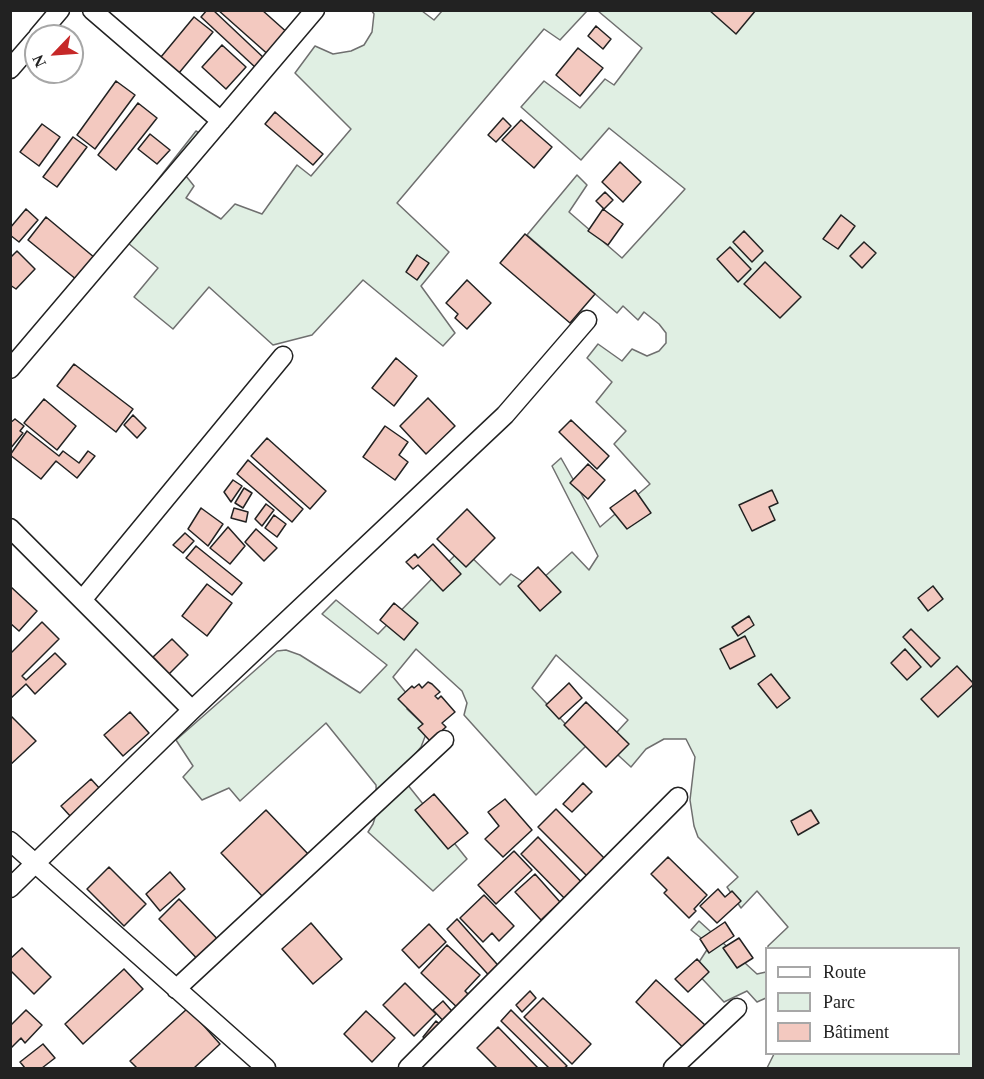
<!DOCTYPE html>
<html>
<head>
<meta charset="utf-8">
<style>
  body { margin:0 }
  #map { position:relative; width:984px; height:1079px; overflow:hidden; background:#fff; font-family:"Times New Roman",serif }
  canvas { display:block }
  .frame { position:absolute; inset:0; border:12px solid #222; pointer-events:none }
  .legend { position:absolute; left:765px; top:947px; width:195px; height:108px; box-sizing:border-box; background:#fff; border:2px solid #a7a7a7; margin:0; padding:8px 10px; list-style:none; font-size:18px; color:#222 }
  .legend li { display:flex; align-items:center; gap:12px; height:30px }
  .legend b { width:30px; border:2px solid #a7a7a7 }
  .north { position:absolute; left:24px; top:24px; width:60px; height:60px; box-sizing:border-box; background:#fff; border:2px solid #a7a7a7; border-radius:50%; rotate:245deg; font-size:16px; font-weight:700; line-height:24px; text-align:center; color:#222 }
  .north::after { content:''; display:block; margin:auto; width:21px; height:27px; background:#c62828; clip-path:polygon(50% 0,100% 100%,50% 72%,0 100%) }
</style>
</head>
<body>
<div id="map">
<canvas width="984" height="1079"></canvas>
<div class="frame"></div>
<ul class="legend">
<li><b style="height:8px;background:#fff"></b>Route</li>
<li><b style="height:16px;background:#e0efe3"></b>Parc</li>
<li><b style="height:16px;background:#f3c9c0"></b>Bâtiment</li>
</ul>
<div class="north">N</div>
</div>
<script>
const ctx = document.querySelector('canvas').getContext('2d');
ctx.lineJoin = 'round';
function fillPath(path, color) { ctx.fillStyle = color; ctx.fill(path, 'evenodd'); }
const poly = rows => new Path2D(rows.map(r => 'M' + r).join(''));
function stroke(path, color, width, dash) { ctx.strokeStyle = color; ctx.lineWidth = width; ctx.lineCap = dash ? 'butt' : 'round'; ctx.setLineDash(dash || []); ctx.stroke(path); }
const green = poly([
  [372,11,422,11,434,20,442,11,587,11,560,40,544,29,397,203,449,252,421,286,455,333,443,346,363,280,312,335,273,345,209,287,173,329,134,297,158,268,116,233,196,131,212,141,186,176,194,186,186,198,221,219,235,204,262,214,297,165,311,176,351,129,295,73,315,46,333,54,351,51,364,45,372,32,374,14,372,11],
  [598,11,973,11,973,1068,767,1068,774,1054,958,1054,958,948,768,948,768,946,788,927,757,891,741,908,727,887,738,877,698,837,694,826,690,800,695,757,686,739,664,739,646,749,631,767,606,744,628,720,556,655,532,688,586,746,536,795,464,715,467,703,462,691,416,649,393,677,412,700,407,709,428,729,421,747,399,774,467,859,433,891,368,832,373,824,377,811,376,785,326,723,240,801,229,788,202,800,183,777,193,766,176,740,277,651,286,650,300,655,360,693,387,665,322,614,336,600,378,634,462,548,500,585,511,574,532,588,572,552,589,570,598,556,552,466,561,458,600,527,650,484,614,444,626,431,596,402,612,382,587,358,598,344,622,361,632,349,647,356,659,351,666,343,666,333,659,324,644,312,638,320,623,306,617,313,527,235,577,175,587,185,569,212,622,258,685,189,609,128,581,160,521,107,544,81,580,108,605,79,614,85,642,48,598,11],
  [699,921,757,974,766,972,766,998,757,1002,747,991,724,1002,694,970,710,945,691,930,699,921]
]);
const building = poly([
  [207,10,213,10,265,59,256,68,201,17,207,10],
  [218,10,262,10,299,43,280,65,218,10],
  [709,10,756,10,736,34,709,10],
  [194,17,213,32,174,79,156,63,194,17],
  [596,26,611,39,603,49,588,36,596,26],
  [222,45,246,67,226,89,202,67,222,45],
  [578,48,603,68,580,96,556,75,578,48],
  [116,81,135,95,95,149,77,135,116,81],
  [138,103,157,118,116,170,98,155,138,103],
  [275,112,323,154,313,165,265,124,275,112],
  [503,118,511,126,496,142,488,135,503,118],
  [521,120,552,147,534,168,502,140,521,120],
  [42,124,60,137,39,166,20,152,42,124],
  [150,134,170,150,157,164,138,149,150,134],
  [73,137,87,147,57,187,43,177,73,137],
  [620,162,641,182,623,202,602,182,620,162],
  [605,192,613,200,604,209,596,201,605,192],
  [26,209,38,220,19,242,10,235,10,228,26,209],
  [603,209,623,224,608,245,588,231,603,209],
  [841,215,855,226,838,249,823,239,841,215],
  [46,217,95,258,77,280,28,240,46,217],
  [744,231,763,251,752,262,733,242,744,231],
  [525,234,595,294,570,323,500,263,525,234],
  [864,242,876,253,862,268,850,256,864,242],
  [730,247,751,269,738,282,717,259,730,247],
  [17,251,35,269,16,289,10,285,10,258,17,251],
  [417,255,429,263,417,280,406,272,417,255],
  [765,262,801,297,780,318,744,284,765,262],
  [467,280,491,303,467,329,455,318,458,314,446,303,467,280],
  [396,358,417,376,394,406,372,388,396,358],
  [74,364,133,409,116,432,57,386,74,364],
  [428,398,455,426,426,454,400,426,428,398],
  [44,399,76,426,57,450,24,423,44,399],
  [133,415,146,428,137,438,124,425,133,415],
  [15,419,24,426,20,431,23,433,10,449,10,423,15,419],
  [571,420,609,456,597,469,559,432,571,420],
  [385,426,408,442,399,455,408,462,395,480,363,457,385,426],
  [27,431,59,456,63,451,79,463,88,451,95,456,77,478,56,461,41,479,10,455,27,431],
  [267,438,326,491,310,509,251,456,267,438],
  [248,460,303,509,292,522,237,474,248,460],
  [588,464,605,480,588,499,570,483,588,464],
  [233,480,242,486,231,502,224,492,233,480],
  [244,488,252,493,243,508,235,503,244,488],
  [635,490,651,513,627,529,610,508,635,490],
  [772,490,778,503,769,507,775,520,752,531,739,505,772,490],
  [266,504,274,510,262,526,255,519,266,504],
  [201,508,223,524,208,546,188,529,201,508],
  [234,508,248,512,246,522,231,518,234,508],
  [467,509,495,538,466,567,437,539,467,509],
  [274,515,286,524,277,537,265,528,274,515],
  [228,527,245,546,230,564,210,548,228,527],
  [256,529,277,548,264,561,245,542,256,529],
  [185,533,194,541,183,553,173,545,185,533],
  [433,544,461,574,443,591,418,565,413,569,406,562,415,554,418,558,433,544],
  [196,546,242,583,232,595,186,558,196,546],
  [538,567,561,592,540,611,518,586,538,567],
  [207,584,232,603,207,636,182,616,207,584],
  [933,586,943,599,928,611,918,598,933,586],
  [11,587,37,611,19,631,10,623,11,587],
  [394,603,418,623,404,640,380,620,394,603],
  [749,616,754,625,738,636,732,627,749,616],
  [42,622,59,639,22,676,26,680,55,653,66,664,35,694,26,684,10,699,10,654,42,622],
  [911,629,940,658,931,667,903,637,911,629],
  [745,636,755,656,730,669,720,649,745,636],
  [172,639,188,655,169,674,153,657,172,639],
  [905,649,921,667,907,680,891,663,905,649],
  [957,666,974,684,938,717,921,699,957,666],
  [771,674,790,698,777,708,758,684,771,674],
  [428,682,432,684,440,692,435,696,438,699,441,696,455,712,442,723,446,727,430,741,418,728,423,724,398,699,412,686,414,688,419,684,422,688,428,682],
  [569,683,582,698,559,719,546,705,569,683],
  [586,702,629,744,606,767,564,725,586,702],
  [130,712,149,733,123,756,104,735,130,712],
  [10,715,36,741,10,765,10,715],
  [91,779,111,801,81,828,61,806,91,779],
  [583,783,592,792,572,812,563,804,583,783],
  [434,794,468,833,448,849,415,810,434,794],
  [505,799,532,830,503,857,485,839,499,826,488,812,505,799],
  [556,809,608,862,591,880,538,827,556,809],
  [266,810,310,856,265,899,221,853,266,810],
  [811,810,819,823,798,835,791,821,811,810],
  [538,837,590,891,573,907,521,854,538,837],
  [514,851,532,870,496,904,478,885,514,851],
  [668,857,707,895,694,909,696,911,689,918,664,893,667,890,651,874,668,857],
  [109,867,146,904,124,926,87,889,109,867],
  [170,872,185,889,160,911,146,894,170,872],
  [535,874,560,902,541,920,515,892,535,874],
  [718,889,725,897,732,891,741,901,717,923,700,906,718,889],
  [484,895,514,926,499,941,492,933,483,942,460,918,484,895],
  [179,899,227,949,207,969,159,919,179,899],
  [457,919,504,972,494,981,447,929,457,919],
  [725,922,734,936,709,953,700,939,725,922],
  [311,923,342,959,313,984,282,949,311,923],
  [429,924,446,942,419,968,402,950,429,924],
  [739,938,753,958,737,968,723,948,739,938],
  [447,945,480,975,465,991,474,1000,462,1012,421,973,447,945],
  [22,948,51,977,34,994,10,970,10,959,22,948],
  [697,959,709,972,688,992,675,979,697,959],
  [124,969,143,989,83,1044,65,1024,124,969],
  [656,980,718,1037,695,1059,636,1002,656,980],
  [405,983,436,1014,414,1036,383,1005,405,983],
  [530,991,536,998,522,1012,516,1005,530,991],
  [543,998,591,1044,572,1064,524,1017,543,998],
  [443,1001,458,1018,449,1027,433,1010,443,1001],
  [188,1008,220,1044,194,1068,137,1068,130,1061,188,1008],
  [26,1010,42,1025,25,1043,21,1038,10,1049,10,1026,26,1010],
  [511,1010,567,1066,564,1068,549,1068,501,1021,511,1010],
  [366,1011,395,1038,372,1062,344,1034,366,1011],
  [436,1021,447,1030,433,1046,423,1037,436,1021],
  [498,1027,538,1068,497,1068,477,1048,498,1027],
  [43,1044,55,1058,42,1068,25,1068,20,1062,43,1044]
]);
const street = poly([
  [92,10,221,121],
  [38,36,60,10],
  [10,69,36,39],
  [10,369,315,10],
  [10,528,192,710],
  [82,600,283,356],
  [10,841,266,1068],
  [10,888,192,710,505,415,587,320],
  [176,989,444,740],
  [408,1068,678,797],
  [673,1068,737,1008]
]);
fillPath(green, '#e0efe3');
stroke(green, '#6f6f6f', 1.5);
fillPath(building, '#f3c9c0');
stroke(building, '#222', 1.5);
stroke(street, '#222', 21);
stroke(street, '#fff', 18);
</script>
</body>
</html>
